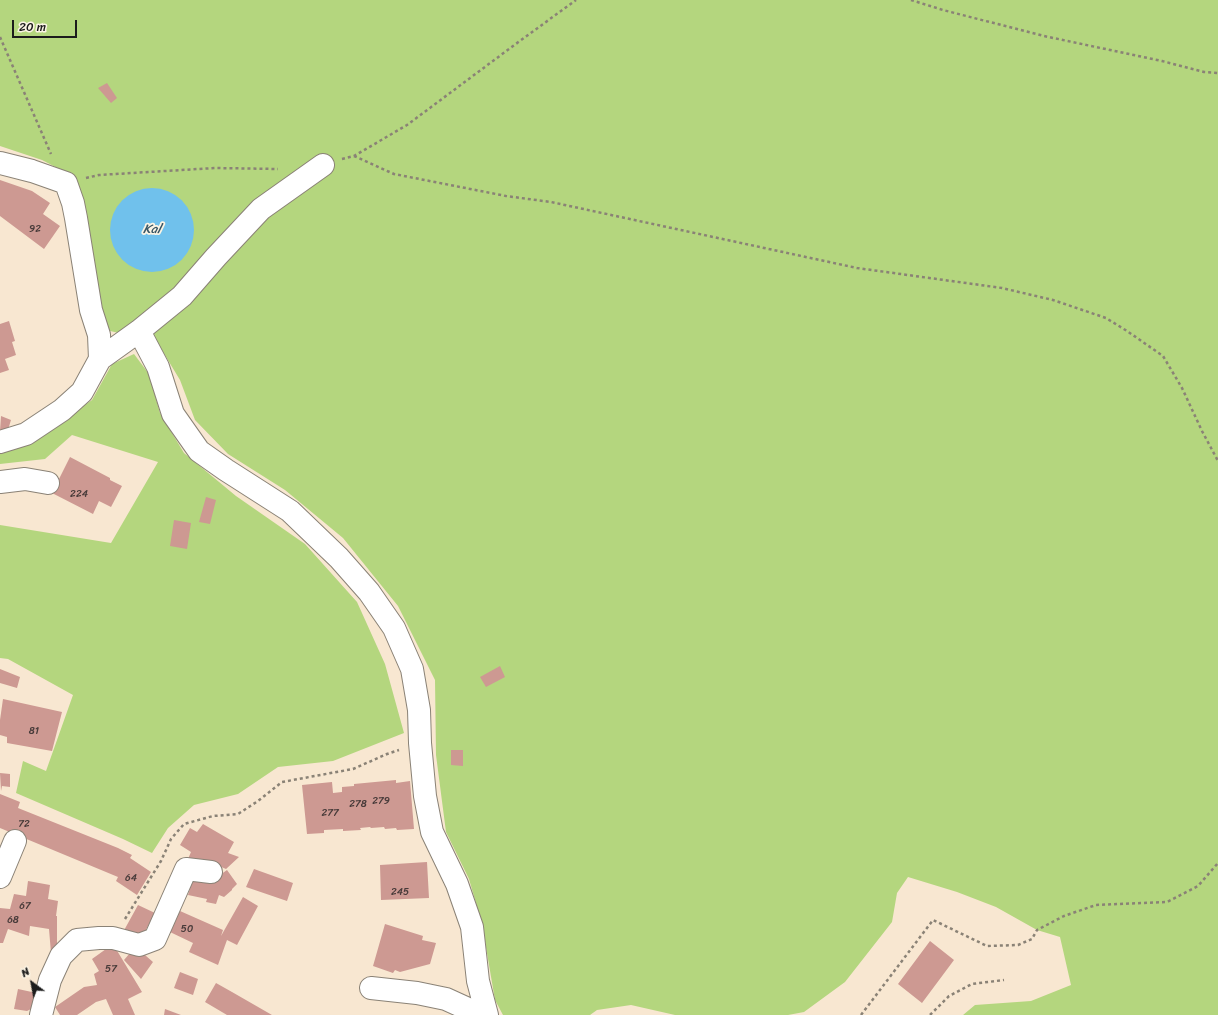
<!DOCTYPE html>
<html>
<head>
<meta charset="utf-8">
<style>
  body { margin:0 }
  #map { position:relative; width:1218px; height:1015px; overflow:hidden; background:#f8e7d1; font-family:Sriracha,sans-serif }
  canvas { display:block }
  .north { position:absolute; left:12px; top:963px; width:40px; height:40px; -webkit-text-stroke:3px #fcf5e5; paint-order:stroke; rotate:328deg; font-size:11px; font-weight:700; line-height:16px; text-align:center; color:#1c1c1c }
  .north::after { content:''; display:block; margin:auto; width:14px; height:18px; background:#1c1c1c; clip-path:polygon(50% 0,100% 100%,50% 72%,0 100%) }
  .scale { position:absolute; left:12px; top:20px; width:65px; height:18px; box-sizing:border-box; border:2px solid #1c1c1c; border-top:0; padding-left:5px; font-size:12px; line-height:14px; white-space:nowrap; color:#1c1c1c; -webkit-text-stroke:3px #fcf5e5; paint-order:stroke }
</style>
</head>
<body>
<div id="map">
<canvas width="1218" height="1015"></canvas>
<div class="north">N</div>
<div class="scale">20 m</div>
</div>
<script>
const ctx = document.querySelector('canvas').getContext('2d');
ctx.lineJoin = 'round';
function fillPath(path, color) { ctx.fillStyle = color; ctx.fill(path, 'evenodd'); }
const poly = rows => new Path2D(rows.map(r => 'M' + r).join(''));
function stroke(path, color, width, dash) { ctx.strokeStyle = color; ctx.lineWidth = width; ctx.lineCap = dash ? 'butt' : 'round'; ctx.setLineDash(dash || []); ctx.stroke(path); }
function drawText(font, color, halo, rows, align = 'center') {
  ctx.font = font + ' Sriracha,sans-serif'; ctx.lineWidth = 3.5; ctx.setLineDash([]); ctx.textBaseline = 'middle'; ctx.strokeStyle = halo; ctx.fillStyle = color; for (const [text, x, y, turn = 0] of rows) {
    ctx.save(); ctx.translate(x, y); ctx.rotate((+turn || 0) * Math.PI / 180); ctx.textAlign = isNaN(turn) ? turn : align; if (halo) ctx.strokeText(text, 0, 0); ctx.fillText(text, 0, 0); ctx.restore();
  }
}
const green = poly([
  [0,0,1218,0,1218,1015,963,1015,975,1005,1031,1001,1071,985,1060,937,1037,930,996,907,957,892,908,877,897,893,892,922,845,982,804,1012,788,1015,675,1015,631,1005,597,1010,590,1015,503,1015,495,1000,482,924,469,879,446,832,436,755,435,680,398,606,343,538,285,490,228,454,195,420,180,380,157,342,106,330,69,174,42,160,0,146],
  [134,354,149,374,160,413,184,453,236,496,305,544,357,602,385,664,404,733,333,761,278,767,238,794,194,805,168,828,152,853,123,839,16,793,23,761,46,771,73,695,8,659,0,658,0,525,111,543,158,462,72,435,45,459,0,464,0,452,50,429,92,400,112,364]
]);
const water = poly([
  '110 230a42 42 0 1 1 84 0a42 42 0 1 1-84 0Z'
]);
const building = poly([
  [107,83,117,98,111,103,98,88],
  [0,180,32,191,50,203,43,214,60,226,44,249,0,216],
  [9,321,15,341,12,342,16,355,5,359,9,370,0,373,0,324],
  [1,416,11,420,7,433,0,431],
  [70,457,110,478,110,480,122,486,111,507,99,501,93,514,52,493],
  [206,497,216,500,210,524,199,522],
  [174,520,191,523,187,549,170,546],
  [500,666,505,677,486,687,480,677],
  [0,669,20,677,17,688,0,683],
  [3,699,62,712,52,751,7,743,7,737,0,735,0,720],
  [451,750,463,750,463,766,451,765],
  [0,773,10,774,10,787,2,786,1,791],
  [396,780,396,783,410,781,414,829,397,830,396,828,385,829,384,827,371,828,370,827,360,828,361,830,343,831,343,829,324,830,324,833,307,834,302,785,332,782,333,793,342,792,342,787,354,786,354,784],
  [0,794,20,802,18,808,118,848,132,855,130,858,151,872,137,895,116,881,118,877,0,828],
  [203,824,234,842,228,853,239,857,226,869,203,859,199,865,188,859,191,852,180,845,190,828,197,832],
  [427,862,429,898,381,900,380,865],
  [254,869,293,883,287,901,246,887],
  [227,870,237,884,232,889,232,890,224,897,219,895,216,904,206,902,207,899,188,895,194,876,220,875],
  [28,881,50,885,48,899,58,901,56,916,57,916,57,953,51,953,49,929,30,926,29,936,8,929,3,943,0,943,0,908,10,909,14,894,26,896],
  [243,897,258,906,237,945,227,940,218,965,189,952,193,943,170,932,180,911,223,930,221,936],
  [138,905,155,913,141,939,122,934],
  [385,924,423,936,422,940,436,943,430,964,400,972,395,970,393,973,373,966],
  [930,941,954,960,922,1003,898,984],
  [113,944,142,992,128,999,135,1015,113,1015,106,999,96,1002,77,1015,60,1015,55,1007,84,987,97,985,94,974,99,971,92,959],
  [138,949,153,962,141,979,124,960,130,953,133,955],
  [180,972,198,979,193,995,174,988],
  [216,983,232,992,272,1015,227,1015,205,1002],
  [18,989,41,994,35,1007,27,1011,14,1009],
  [165,1009,181,1015,164,1015]
]);
const path = poly([
  [911,0,943,10,1044,36,1162,61,1204,72,1218,73],
  [0,37,51,154],
  [354,156,394,174,506,196,551,202,857,268,1002,288,1053,300,1106,318,1127,331,1163,356,1182,388,1202,431,1218,461],
  [342,159,354,156,407,125,513,46,576,0],
  [86,178,99,175,215,168,278,169],
  [125,919,161,861,171,839,184,824,213,816,238,814,258,801,282,782,353,769,387,754,399,750],
  [861,1015,933,920,987,946,1018,945,1032,939,1037,930,1064,916,1096,905,1167,902,1198,886,1218,863],
  [930,1015,949,996,972,984,1004,980]
]);
const minor = poly([
  [0,163,32,171,66,183,73,203,76,218,91,310,99,335,100,359],
  [139,331,158,367,173,414,199,451,226,470,290,511,339,558,369,592,394,628,412,669,419,710,420,743,425,796,432,832,457,884,472,927,478,981,487,1015],
  [0,442,26,434,62,410,82,392,100,359,139,331,182,296,216,257,261,209,323,165],
  [0,482,25,479,48,483],
  [0,877,15,841],
  [371,988,417,993,446,999,481,1015],
  [41,1015,50,980,61,956,77,940,99,938,113,938,139,945,155,939,186,869,211,872]
]);
const numberNames = [
  ["92",35,229],
  ["224",79,494],
  ["81",34,731],
  ["279",381,801],
  ["278",358,804],
  ["277",330,813],
  ["72",24,824],
  ["64",131,878],
  ["245",400,892],
  ["67",25,906],
  ["68",13,920],
  ["50",187,929],
  ["57",111,969]
];
const waterNames = [
  ["Kal",152,230]
];
fillPath(green, '#b4d67e');
fillPath(water, '#70c1ec');
fillPath(building, '#cd9992');
stroke(minor, '#8a8276', 24);
stroke(path, '#8a8276', 2.5, [3, 3]);
stroke(minor, '#fff', 22);
drawText('10px', '#483b3a', null, numberNames);
drawText('italic 13px', '#395665', '#fcf5e5', waterNames);
</script>
</body>
</html>
